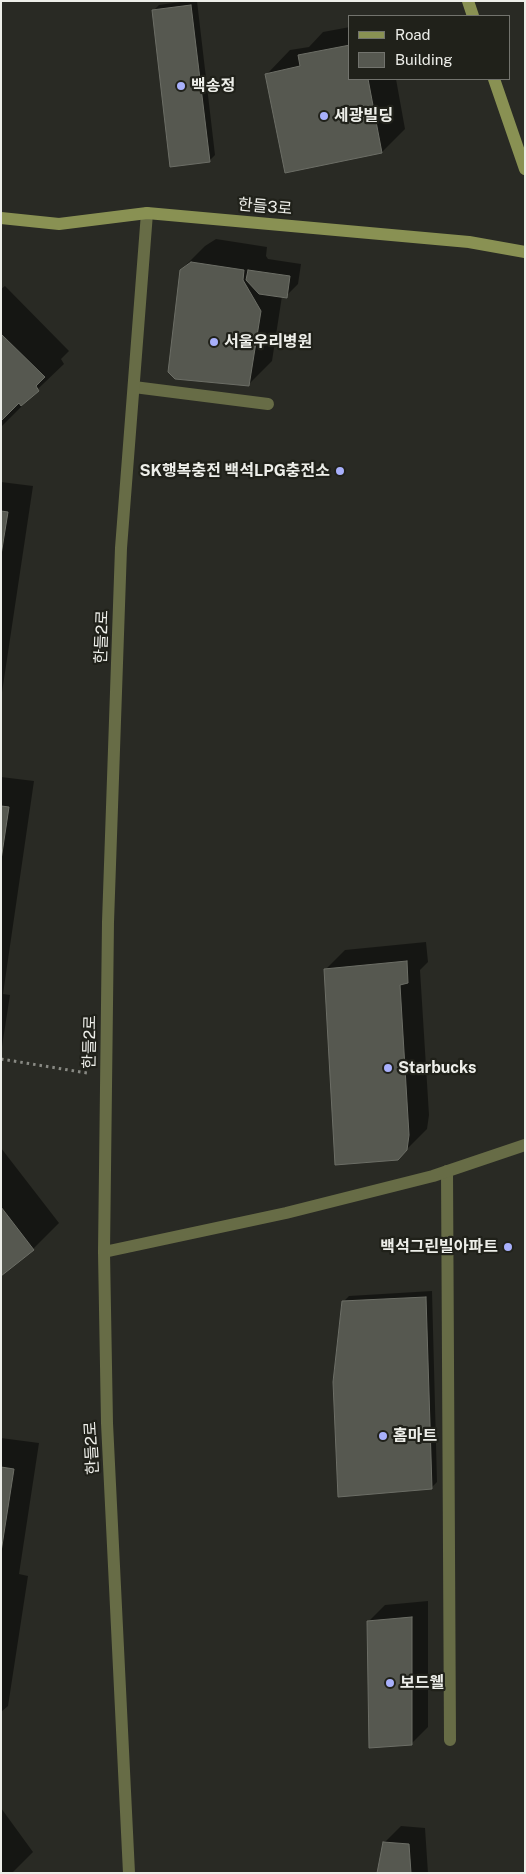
<!DOCTYPE html>
<html>
<head>
<meta charset="utf-8">
<style>
  body { margin:0 }
  #map { position:relative; width:526px; height:1874px; overflow:hidden; background:#292a24; font-family:"Public Sans",sans-serif }
  canvas { display:block }
  .frame { position:absolute; inset:0; border:2px solid #edeee9; pointer-events:none }
  .legend { position:absolute; left:348px; top:15px; width:162px; height:65px; box-sizing:border-box; background:#20211a; border:1px solid #72736d; margin:0; padding:6px 9px; list-style:none; font-size:15px; color:#edeee9 }
  .legend li { display:flex; align-items:center; gap:10px; height:25px }
  .legend b { width:25px; border:1px solid #72736d }
</style>
</head>
<body>
<div id="map">
<canvas width="526" height="1874"></canvas>
<div class="frame"></div>
<ul class="legend">
<li><b style="height:6px;background:#899153"></b>Road</li>
<li><b style="height:14px;background:#565850"></b>Building</li>
</ul>
</div>
<script>
const ctx = document.querySelector('canvas').getContext('2d');
ctx.lineJoin = 'round';
function fillPath(path, color) { ctx.fillStyle = color; ctx.fill(path, 'evenodd'); }
const poly = rows => new Path2D(rows.map(r => 'M' + r).join(''));
function stroke(path, color, width, dash) { ctx.strokeStyle = color; ctx.lineWidth = width; ctx.lineCap = dash ? 'butt' : 'round'; ctx.setLineDash(dash || []); ctx.stroke(path); }
function drawText(font, color, halo, rows, align = 'center') {
  ctx.font = font + ' "Public Sans","Noto Sans KR",sans-serif'; ctx.lineWidth = 4.5; ctx.setLineDash([]); ctx.textBaseline = 'middle'; ctx.strokeStyle = halo; ctx.fillStyle = color; for (const [text, x, y, turn = 0] of rows) {
    ctx.save(); ctx.translate(x, y); ctx.rotate((+turn || 0) * Math.PI / 180); ctx.textAlign = isNaN(turn) ? turn : align; if (halo) ctx.strokeText(text, 0, 0); ctx.fillText(text, 0, 0); ctx.restore();
  }
}
const shadow = poly([
  [187,1,197,1,215,155,209,161,153,11,159,5],
  [350,27,350,79,396,79,405,129,382,152,267,74,290,50,309,47,323,32],
  [216,239,267,247,266,256,268,259,301,264,298,284,286,296,282,296,272,361,249,384,181,270,205,246],
  [5,286,69,351,61,359,64,364,21,405,22,406,1,427,1,289],
  [1,482,33,486,1,699],
  [1,777,34,781,3,994,10,995,1,1053],
  [426,942,428,962,420,970,429,1115,427,1129,398,1158,325,970,345,950],
  [1,1148,59,1223,33,1249,1,1274],
  [432,1291,437,1482,431,1488,343,1302,349,1296],
  [1,1438,39,1443,19,1574,28,1576,8,1706,1,1712],
  [428,1601,428,1727,412,1743,369,1621,385,1605],
  [1,1808,33,1852,12,1873,1,1873],
  [401,1826,425,1828,428,1873,378,1873,385,1842]
]);
const building = poly([
  [191,5,210,162,170,167,152,10,191,5],
  [350,45,350,79,368,79,382,153,285,173,265,74,300,66,298,55,350,45],
  [191,262,244,270,243,280,261,311,249,386,175,379,168,372,180,270,191,262],
  [248,270,290,276,287,298,259,294,246,280,248,270],
  [1,334,45,377,36,386,39,391,21,406,19,403,1,421,1,334],
  [1,511,8,512,1,555,1,511],
  [1,806,9,807,1,860,1,806],
  [407,961,408,983,400,985,409,1135,407,1150,398,1160,335,1165,324,969,407,961],
  [1,1207,34,1250,1,1276,1,1207],
  [426,1297,432,1489,338,1497,333,1382,342,1301,426,1297],
  [1,1467,14,1469,1,1552,1,1467],
  [412,1617,412,1745,369,1748,367,1621,412,1617],
  [383,1842,409,1844,411,1873,377,1873,383,1842]
]);
const path = poly([
  [1,1059,87,1073]
]);
const lane = poly([
  [134,387,268,404],
  [447,1171,450,1740]
]);
const street = poly([
  [104,1252,286,1213,433,1176,525,1145],
  [129,1873,107,1423,104,1252,108,922,121,548,147,213]
]);
const secondary = poly([
  [468,1,473,16],
  [494,79,525,169],
  [1,218,59,224,147,213,469,242,525,252]
]);
const markers = [
  [181,86,5,"#a8b0fc"],
  [324,116,5,"#a8b0fc"],
  [214,342,5,"#a8b0fc"],
  [340,471,5,"#a8b0fc"],
  [388,1068,5,"#a8b0fc"],
  [508,1247,5,"#a8b0fc"],
  [383,1436,5,"#a8b0fc"],
  [390,1683,5,"#a8b0fc"]
];
const poiNames = [
  ["백송정",191,86],
  ["세광빌딩",334,116],
  ["서울우리병원",224,342],
  ["SK행복충전 백석LPG충전소",330,471,"right"],
  ["Starbucks",398,1068],
  ["백석그린빌아파트",498,1247,"right"],
  ["홈마트",393,1436],
  ["보드웰",400,1683]
];
const streetNames = [
  ["한들3로",265,207,5],
  ["한들2로",102,637,-88],
  ["한들2로",90,1042,-89],
  ["한들2로",92,1448,-93]
];
fillPath(shadow, '#0007');
fillPath(building, '#565850');
stroke(building, '#6c6e66', 1);
stroke(path, '#888983', 3, [2.5, 4]);
stroke(lane, '#676c46', 12);
stroke(street, '#676c46', 12);
stroke(secondary, '#899153', 12);
for (const [x, y, r, color] of markers) { const dot = new Path2D(); dot.arc(x, y, r, 0, 2 * Math.PI); ctx.fillStyle = color; ctx.fill(dot); stroke(dot, '#20211a', 2); }
drawText('bold 16px', '#edeee9', '#20211a', poiNames, 'left');
drawText('16px', '#edeee9', '#20211a', streetNames);
</script>
</body>
</html>
